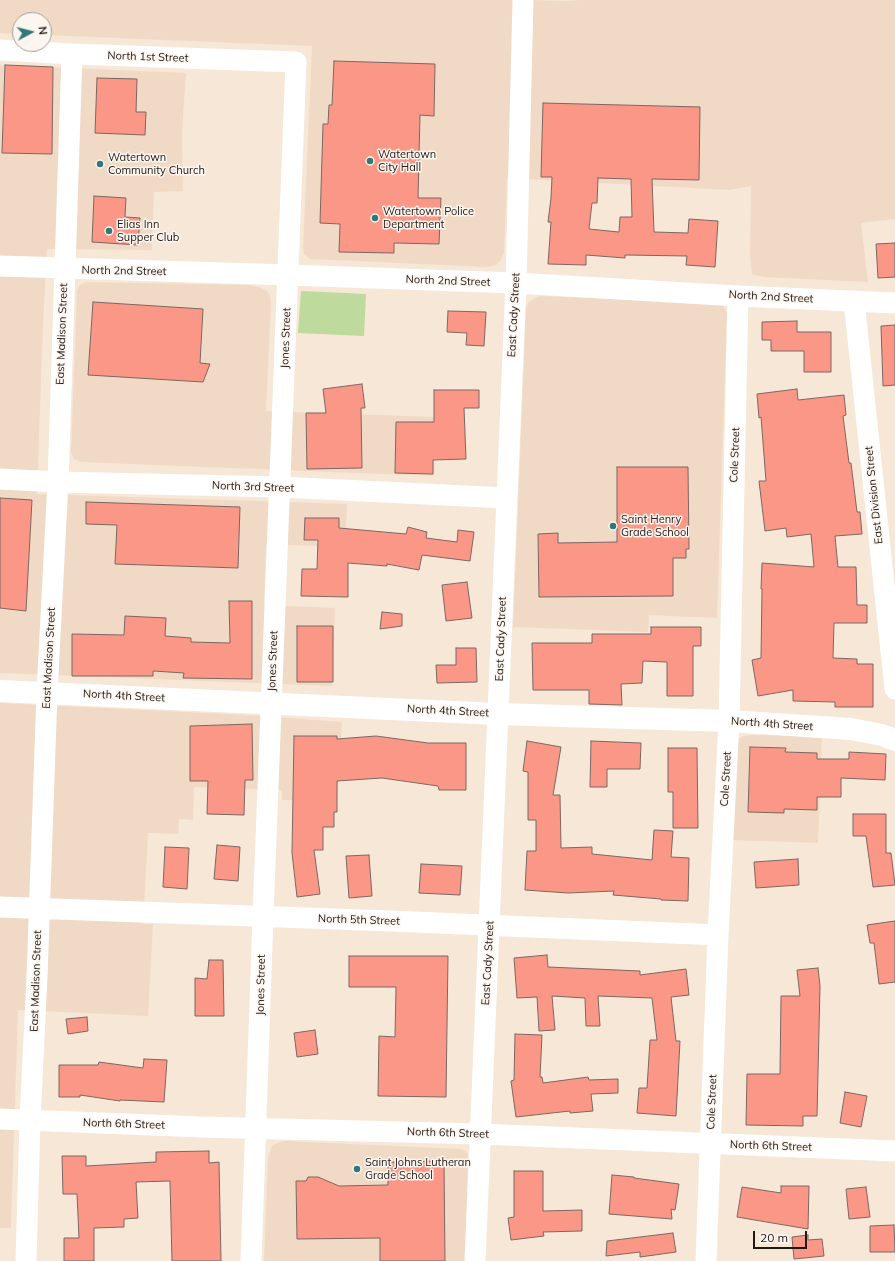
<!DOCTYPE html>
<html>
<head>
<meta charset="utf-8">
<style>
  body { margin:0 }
  #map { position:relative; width:895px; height:1261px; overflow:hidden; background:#f7e7d7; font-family:Mulish,sans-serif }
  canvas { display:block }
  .north { position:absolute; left:12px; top:12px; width:40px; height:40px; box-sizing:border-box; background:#fdf6f0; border:1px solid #a49e98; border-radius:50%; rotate:83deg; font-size:11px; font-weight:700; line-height:16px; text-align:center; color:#1f1913 }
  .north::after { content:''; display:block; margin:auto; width:14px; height:18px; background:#307978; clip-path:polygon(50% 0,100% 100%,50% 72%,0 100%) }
  .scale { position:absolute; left:753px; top:1231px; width:54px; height:18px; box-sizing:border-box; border:2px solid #1f1913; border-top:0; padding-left:5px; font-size:12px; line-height:14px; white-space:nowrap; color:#1f1913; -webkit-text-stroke:3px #fdf6f0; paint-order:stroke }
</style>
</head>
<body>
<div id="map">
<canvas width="895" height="1261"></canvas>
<div class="north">N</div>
<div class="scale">20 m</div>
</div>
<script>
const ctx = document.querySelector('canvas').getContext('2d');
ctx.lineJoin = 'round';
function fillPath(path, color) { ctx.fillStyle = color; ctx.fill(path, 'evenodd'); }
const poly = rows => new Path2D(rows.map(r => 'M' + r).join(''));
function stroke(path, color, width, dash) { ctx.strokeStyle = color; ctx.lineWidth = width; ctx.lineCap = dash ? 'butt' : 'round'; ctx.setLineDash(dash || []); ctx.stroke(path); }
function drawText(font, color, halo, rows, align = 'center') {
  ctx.font = font + ' Mulish,sans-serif'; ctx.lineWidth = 3; ctx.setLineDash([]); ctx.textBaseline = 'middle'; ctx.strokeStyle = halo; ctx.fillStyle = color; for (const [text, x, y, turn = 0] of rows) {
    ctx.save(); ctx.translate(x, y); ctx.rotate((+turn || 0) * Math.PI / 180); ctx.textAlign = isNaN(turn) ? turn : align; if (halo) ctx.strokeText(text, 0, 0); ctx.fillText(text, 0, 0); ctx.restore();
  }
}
const built = poly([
  [0,0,531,0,566,1,580,0,895,0,895,219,861,223,868,282,763,277,752,274,750,255,751,186,729,190,507,178,504,253,501,260,496,265,486,267,310,259,304,254,303,247,312,46,44,35,44,20,20,20,20,34,0,33],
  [0,65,186,73,182,132,183,191,154,192,152,250,47,249,43,324,37,494,347,504,345,547,266,544,264,605,335,608,332,686,0,673],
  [86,282,250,285,261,288,267,291,270,296,271,303,266,411,436,417,434,476,80,462,74,459,71,452,77,291,80,285],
  [541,296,715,303,723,306,727,313,717,618,649,615,648,632,513,627,526,308,529,302,535,298],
  [0,703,247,715,342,722,337,802,282,800,282,790,194,787,193,820,179,819,178,834,148,833,143,924,153,924,148,1016,18,1010,11,1228,0,1228],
  [751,735,822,736,818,843,733,840,738,739,743,736],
  [285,1141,461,1149,467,1152,468,1159,465,1261,264,1261,268,1157,272,1146,278,1143]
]);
const green = poly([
  [301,291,366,294,364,336,298,333]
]);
const building = poly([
  [334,61,435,64,434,116,420,115,418,198,441,198,439,244,394,243,394,253,339,252,340,224,320,223,323,124,328,124,329,105,332,105,334,61],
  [5,65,53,67,52,154,2,153,5,65],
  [97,78,137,79,136,112,146,112,145,135,95,133,97,78],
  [543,103,700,107,699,180,652,179,654,232,688,233,689,219,718,221,715,267,686,265,687,256,625,255,625,258,586,255,586,265,548,264,551,222,548,222,551,198,552,177,541,177,543,103],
  [598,178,631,179,632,217,620,217,619,232,589,229,592,203,597,203,598,178],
  [94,196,126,198,125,217,140,218,138,245,92,242,94,196],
  [895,243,895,277,878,278,876,244,895,243],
  [93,302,203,309,200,363,210,364,203,382,88,375,93,302],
  [448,311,486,312,484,346,466,345,467,333,447,332,448,311],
  [797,321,797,332,831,332,831,372,804,372,804,351,771,351,771,340,762,340,762,322,797,321],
  [895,325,895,385,883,386,881,326,895,325],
  [362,384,365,408,361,408,362,468,307,469,306,413,326,413,323,389,362,384],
  [797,389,798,400,844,395,846,415,843,416,849,463,851,463,857,512,860,512,862,534,835,536,838,567,856,567,857,605,867,605,867,623,834,623,833,658,857,659,857,664,873,664,873,707,835,707,835,702,793,701,793,690,758,696,752,660,761,658,762,589,761,589,762,563,814,567,811,534,787,537,786,528,765,531,759,481,766,481,761,417,759,418,757,394,797,389],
  [434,390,479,390,479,408,464,408,466,459,433,460,433,474,395,473,396,422,434,422,434,390],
  [617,467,688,467,689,549,686,549,686,558,673,558,673,596,539,597,538,534,558,533,558,543,617,542,617,467],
  [0,498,32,500,26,611,0,608,0,498],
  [86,502,240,507,238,568,115,564,117,525,86,524,86,502],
  [305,518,339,518,339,528,406,534,408,527,427,532,426,538,457,542,458,530,474,532,470,561,422,555,419,570,387,564,387,566,348,563,348,597,301,596,302,569,317,569,318,540,304,540,305,518],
  [467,582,472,618,446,621,442,585,467,582],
  [229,601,252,601,252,679,183,678,184,673,153,671,153,676,72,676,72,634,124,635,125,616,166,618,165,636,191,638,191,642,230,643,229,601],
  [382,612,402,614,402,626,380,629,382,612],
  [297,626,333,626,333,682,297,682,297,626],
  [651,627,701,627,701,646,693,646,693,696,667,696,667,662,643,661,642,683,621,684,622,705,589,704,589,690,533,690,532,643,592,643,592,634,651,634,651,627],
  [456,648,476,648,477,682,437,683,436,665,456,665,456,648],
  [252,724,253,780,245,780,244,815,207,814,208,781,190,781,190,726,252,724],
  [294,736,337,736,337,739,376,736,428,743,466,743,466,790,439,790,438,786,382,778,337,781,337,812,334,812,334,827,323,827,323,850,314,850,320,894,297,897,292,853,294,736],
  [527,741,561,747,553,795,560,795,561,848,592,847,592,854,652,860,654,830,673,831,671,857,689,858,688,901,661,900,661,899,613,895,614,891,568,893,525,890,527,851,536,851,536,820,528,820,528,772,523,771,527,741],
  [591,741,641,743,640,769,607,769,607,787,590,787,591,741],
  [750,747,786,748,785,752,817,753,817,759,849,759,849,752,886,754,885,780,841,778,841,797,817,797,817,810,784,809,784,813,748,812,750,747],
  [668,748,697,748,698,828,673,828,673,792,668,792,668,748],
  [853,814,886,814,886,853,891,853,895,885,873,887,866,836,853,836,853,814],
  [217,845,240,847,238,881,214,879,217,845],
  [165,847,189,848,187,889,163,887,165,847],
  [369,855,372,896,349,898,346,856,369,855],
  [798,859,799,885,756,888,754,862,798,859],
  [421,864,462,866,460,895,419,893,421,864],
  [895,921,895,982,879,984,874,943,870,943,867,925,895,921],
  [547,955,548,967,640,971,640,975,686,969,689,995,671,997,676,1041,680,1041,676,1116,637,1113,639,1088,647,1088,650,1040,657,1040,652,998,598,996,600,1026,586,1026,585,998,552,996,555,1030,539,1031,537,997,517,998,514,958,547,955],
  [349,956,448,956,446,1097,378,1096,379,1036,395,1037,396,987,349,987,349,956],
  [209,960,223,960,224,1016,195,1016,195,978,207,979,209,960],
  [818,968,820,986,817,1116,803,1116,803,1126,746,1125,747,1074,780,1074,781,996,800,996,797,970,818,968],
  [87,1017,88,1031,68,1034,66,1019,87,1017],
  [315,1030,318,1054,297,1057,294,1033,315,1030],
  [515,1034,542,1035,540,1077,542,1077,543,1083,588,1077,589,1080,618,1079,618,1093,591,1094,593,1111,570,1113,570,1111,516,1117,511,1081,514,1080,515,1034],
  [144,1059,167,1060,164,1102,120,1100,120,1101,80,1095,80,1097,59,1097,59,1065,98,1065,99,1062,143,1068,144,1059],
  [845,1092,867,1096,861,1127,840,1123,845,1092],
  [209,1151,209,1163,219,1162,221,1261,172,1261,170,1181,136,1182,138,1218,124,1219,124,1227,94,1228,94,1261,64,1261,64,1238,79,1238,77,1194,63,1194,62,1156,86,1156,86,1166,156,1162,156,1152,209,1151],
  [444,1161,445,1261,380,1261,380,1238,297,1239,296,1181,306,1181,308,1177,318,1177,339,1186,388,1185,388,1162,444,1161],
  [514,1171,543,1171,543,1211,582,1210,582,1231,543,1232,544,1236,511,1240,508,1218,514,1217,514,1171],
  [612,1175,634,1177,634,1178,679,1184,675,1210,671,1209,672,1219,609,1214,612,1175],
  [781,1186,809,1186,808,1229,737,1217,742,1187,781,1193,781,1186],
  [866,1187,870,1217,849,1219,846,1189,866,1187],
  [894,1225,895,1252,870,1252,870,1226,894,1225],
  [673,1233,676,1252,640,1257,640,1252,606,1256,607,1241,673,1233],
  [808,1235,808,1240,822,1239,824,1256,794,1259,792,1237,808,1235]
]);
const street = poly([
  [0,50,72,54,296,62,263,916,251,1261],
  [0,266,288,275,516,283,738,296,895,303],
  [854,301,895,689],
  [0,479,58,482,280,487,507,498],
  [0,907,391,921,718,935],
  [0,1119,201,1127,480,1134,895,1151],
  [26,1261,30,1120,37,977,47,693,58,482,72,54],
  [475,1261,516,283,523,0],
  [706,1261,718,935,729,721,738,296]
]);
const secondary = poly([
  [0,691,498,714,729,721,851,729,882,735,895,740]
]);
const markers = [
  [370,161,4,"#307978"],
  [100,164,4,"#307978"],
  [375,218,4,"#307978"],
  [109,231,4,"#307978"],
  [613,526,4,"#307978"],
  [357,1169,4,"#307978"]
];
const streetNames = [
  ["North 1st Street",148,57,2],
  ["North 2nd Street",124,271,1],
  ["North 2nd Street",448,281,2],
  ["North 2nd Street",771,297,3],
  ["East Cady Street",514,315,-87],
  ["East Madison Street",62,334,-88],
  ["Jones Street",286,338,-88],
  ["Cole Street",735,455,-88],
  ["North 3rd Street",253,487,2],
  ["East Division Street",874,495,-96],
  ["East Cady Street",501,639,-88],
  ["East Madison Street",49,658,-87],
  ["Jones Street",273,661,-88],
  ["North 4th Street",124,696,3],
  ["North 4th Street",448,711,3],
  ["North 4th Street",772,724,4],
  ["Cole Street",726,779,-87],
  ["North 5th Street",359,920,2],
  ["East Cady Street",488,963,-87],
  ["East Madison Street",36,981,-88],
  ["Jones Street",261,985,-89],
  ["Cole Street",712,1102,-88],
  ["North 6th Street",124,1124,2],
  ["North 6th Street",448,1133,2],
  ["North 6th Street",771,1146,2]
];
const poiNames = [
  ["Watertown",378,155],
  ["City Hall",378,168],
  ["Watertown",108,158],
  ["Community Church",108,171],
  ["Watertown Police",383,212],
  ["Department",383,225],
  ["Elias Inn",117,225],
  ["Supper Club",117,238],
  ["Saint Henry",621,520],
  ["Grade School",621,533],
  ["Saint Johns Lutheran",365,1163],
  ["Grade School",365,1176]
];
fillPath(built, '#f0dac5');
fillPath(green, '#beda9c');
fillPath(building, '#fb9787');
stroke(building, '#7c6763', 1);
stroke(street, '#fff', 21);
stroke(secondary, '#fff', 22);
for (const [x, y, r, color] of markers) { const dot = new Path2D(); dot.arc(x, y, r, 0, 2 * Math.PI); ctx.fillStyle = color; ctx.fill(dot); stroke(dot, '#fdf6f0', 1.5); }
drawText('11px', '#1f1913', '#fdf6f0', streetNames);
drawText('11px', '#1f1913', '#fdf6f0', poiNames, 'left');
</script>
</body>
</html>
